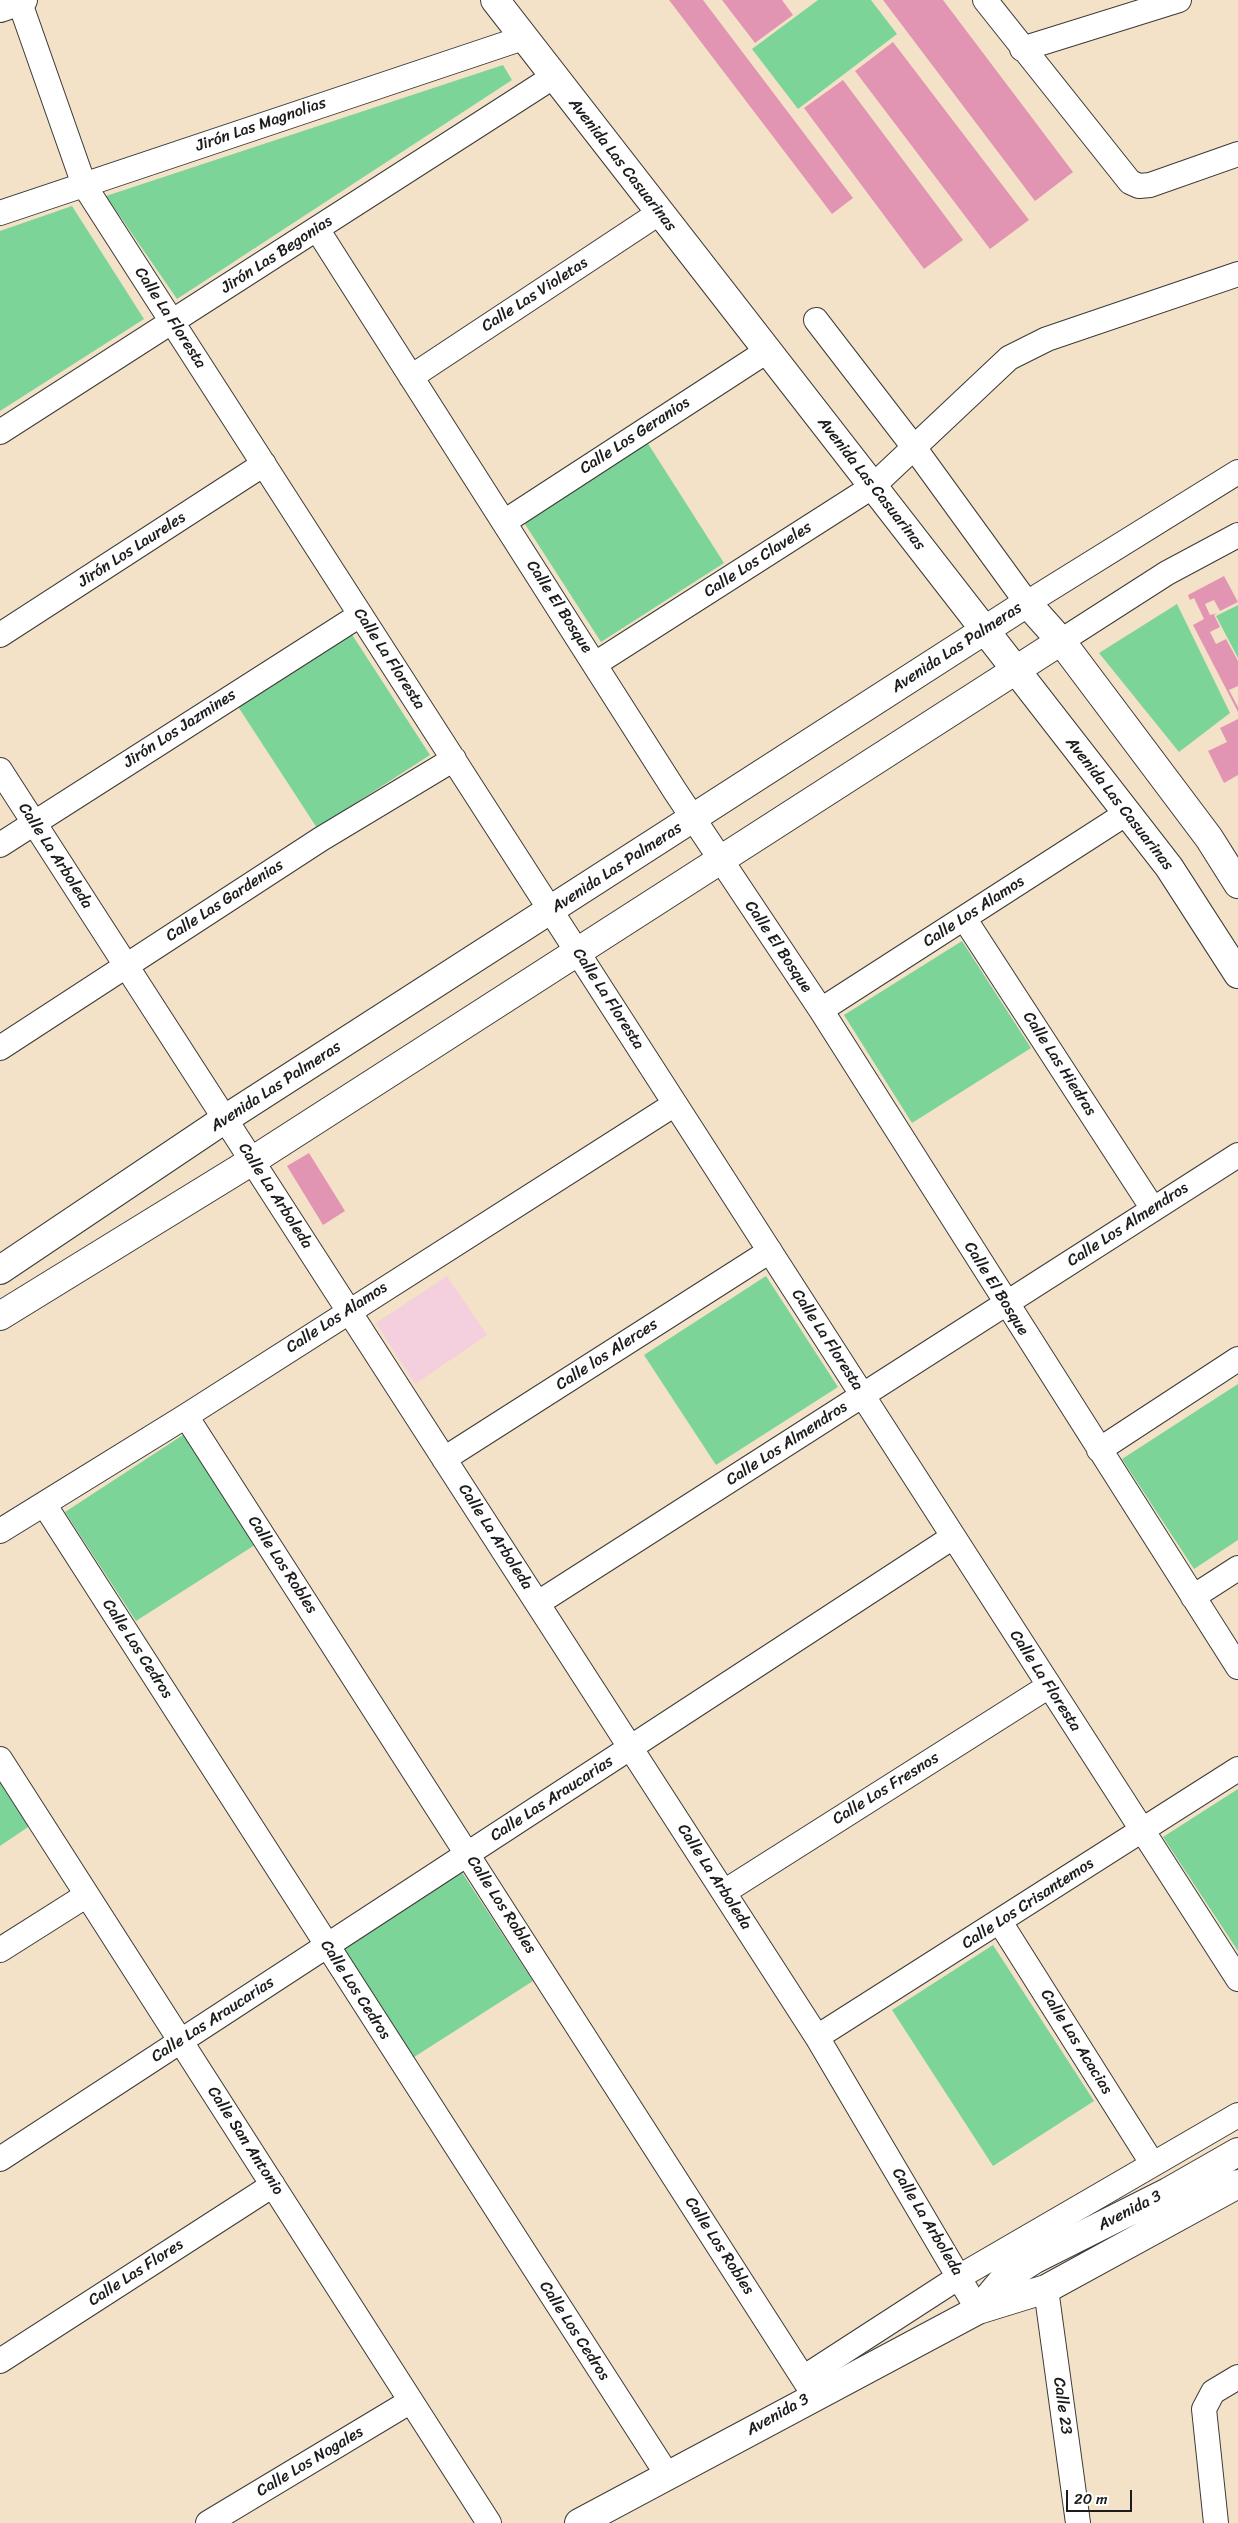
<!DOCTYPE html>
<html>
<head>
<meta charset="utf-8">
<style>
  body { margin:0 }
  #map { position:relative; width:1238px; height:2523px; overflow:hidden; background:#f4e2c8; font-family:Sriracha,sans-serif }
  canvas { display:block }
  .scale { position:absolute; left:1066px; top:2490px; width:66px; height:22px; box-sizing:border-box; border:2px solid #1c1c1c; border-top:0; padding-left:6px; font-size:15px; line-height:18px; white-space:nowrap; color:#1c1c1c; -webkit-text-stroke:4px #fff; paint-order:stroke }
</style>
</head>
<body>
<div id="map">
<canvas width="1238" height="2523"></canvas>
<div class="scale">20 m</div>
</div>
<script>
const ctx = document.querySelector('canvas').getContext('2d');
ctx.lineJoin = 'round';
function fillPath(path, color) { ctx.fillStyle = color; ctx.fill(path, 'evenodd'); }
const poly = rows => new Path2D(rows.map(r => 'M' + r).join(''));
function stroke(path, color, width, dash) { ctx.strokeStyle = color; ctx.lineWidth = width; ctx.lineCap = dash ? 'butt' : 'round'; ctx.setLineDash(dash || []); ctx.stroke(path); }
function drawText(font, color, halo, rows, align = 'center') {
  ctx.font = font + ' Sriracha,sans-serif'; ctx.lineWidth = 4; ctx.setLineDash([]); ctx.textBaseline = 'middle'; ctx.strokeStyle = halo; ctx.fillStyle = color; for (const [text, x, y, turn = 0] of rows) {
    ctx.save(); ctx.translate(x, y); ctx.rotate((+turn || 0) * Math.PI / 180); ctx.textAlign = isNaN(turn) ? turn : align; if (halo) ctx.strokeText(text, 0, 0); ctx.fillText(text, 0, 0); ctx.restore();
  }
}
const built = poly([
  [447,1276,487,1335,415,1384,376,1323]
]);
const green = poly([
  [818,0,871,0,897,34,798,109,752,49],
  [503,65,512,80,177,299,106,196],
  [72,206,144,319,0,411,0,231],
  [647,442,724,563,601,642,523,521],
  [1177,604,1230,713,1179,752,1099,653],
  [1238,605,1238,658,1216,616],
  [351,633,430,755,317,828,237,705],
  [962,941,1031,1048,912,1123,844,1015],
  [766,1276,838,1387,716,1465,644,1355],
  [1238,1384,1238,1540,1194,1569,1122,1459],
  [186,1433,258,1543,136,1621,65,1512],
  [0,1778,31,1825,0,1846],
  [1238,1789,1238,1951,1163,1837],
  [461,1871,533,1981,411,2059,340,1949],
  [993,1945,1094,2101,993,2166,892,2010]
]);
const building = poly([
  [669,0,703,0,853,198,832,214],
  [722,0,782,0,793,15,755,43],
  [883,0,943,0,1073,172,1035,201],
  [893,42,1029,220,990,249,855,71],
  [843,80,963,240,924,269,804,108],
  [1224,576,1238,602,1220,611,1214,600,1205,604,1210,615,1218,613,1214,615,1220,627,1210,632,1216,644,1226,639,1238,661,1238,686,1229,690,1238,707,1238,712,1193,625,1204,619,1194,598,1190,600,1188,595],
  [1238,719,1238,775,1224,783,1208,751,1227,742,1220,728],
  [309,1153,345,1211,323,1225,287,1166]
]);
const minor = poly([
  [19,0,84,185,1238,1979],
  [985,0,1130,182,1139,186,1150,185,1238,154],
  [1022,49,1179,0],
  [0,213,523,38],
  [317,229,675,791,821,1010,1238,1667],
  [816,320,913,446,1027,603,1238,472],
  [411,377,659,213],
  [0,432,553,77],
  [504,522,767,351],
  [0,635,264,464],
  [1061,641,1167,573,1238,535],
  [595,664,872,487,1009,358,1047,339,1238,274],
  [0,770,817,2037,978,2310],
  [0,845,360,615],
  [964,918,1153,1209],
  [821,1010,1127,813],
  [0,1048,321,839,454,759],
  [186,1416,814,2395],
  [1099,1450,1238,1359],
  [444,1459,770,1251],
  [44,1504,668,2476],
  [0,1531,186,1416,675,1104],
  [1193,1597,1238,1568],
  [538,1603,1238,1155],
  [0,1759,489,2523],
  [724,1892,1049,1686],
  [1000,1922,1152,2163],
  [0,1950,87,1895],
  [817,2037,1238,1769],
  [0,2159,953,1537],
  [1046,2289,1078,2523],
  [0,2361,273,2185],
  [803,2378,959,2277,1238,2115],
  [208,2523,411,2401],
  [1216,2523,1204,2409,1213,2392,1238,2377]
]);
const tertiary = poly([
  [495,0,1169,867,1238,974],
  [0,1270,225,1119,1027,603,1061,641,1209,838,1238,884],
  [0,1316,252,1161,1061,641],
  [978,2310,1004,2279,1035,2259,1168,2192,1238,2152],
  [579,2523,978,2310,1046,2289,1238,2184]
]);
const secondary = poly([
  [0,8,23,0]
]);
const streetNames = [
  ["Jirón Las Magnolias",261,125,-19],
  ["Avenida Las Casuarinas",622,165,52],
  ["Jirón Las Begonias",277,255,-33],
  ["Calle Las Violetas",535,295,-33],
  ["Calle La Floresta",170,318,57],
  ["Calle Los Geranios",635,436,-33],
  ["Avenida Las Casuarinas",871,484,52],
  ["Jirón Los Laureles",132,550,-33],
  ["Calle Los Claveles",758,560,-33],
  ["Calle El Bosque",559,607,57],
  ["Avenida Las Palmeras",957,648,-33],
  ["Calle La Floresta",389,659,57],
  ["Jirón Los Jazmines",180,729,-33],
  ["Avenida Las Casuarinas",1119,804,52],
  ["Calle La Arboleda",55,856,57],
  ["Avenida Las Palmeras",617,868,-33],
  ["Calle Las Gardenias",225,901,-33],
  ["Calle Los Alamos",974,912,-33],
  ["Calle El Bosque",778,947,56],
  ["Calle La Floresta",608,999,57],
  ["Calle Las Hiedras",1059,1064,57],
  ["Avenida Las Palmeras",276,1087,-33],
  ["Calle La Arboleda",275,1196,57],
  ["Calle Los Almendros",1128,1225,-33],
  ["Calle El Bosque",996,1289,58],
  ["Calle Los Alamos",337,1318,-33],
  ["Calle La Floresta",827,1340,57],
  ["Calle los Alerces",607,1355,-33],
  ["Calle Los Almendros",787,1444,-33],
  ["Calle La Arboleda",495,1537,57],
  ["Calle Los Robles",282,1565,57],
  ["Calle Los Cedros",137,1649,57],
  ["Calle La Floresta",1045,1681,57],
  ["Calle Los Fresnos",886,1789,-32],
  ["Calle Las Araucarias",552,1799,-33],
  ["Calle La Arboleda",714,1877,57],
  ["Calle Los Crisantemos",1028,1904,-33],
  ["Calle Los Robles",501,1905,57],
  ["Calle Los Cedros",355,1990,57],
  ["Calle Las Araucarias",213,2020,-33],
  ["Calle Las Acacias",1076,2042,58],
  ["Calle San Antonio",245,2141,57],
  ["Avenida 3",1130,2211,-27],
  ["Calle La Arboleda",927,2222,59],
  ["Calle Los Robles",719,2246,57],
  ["Calle Las Flores",136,2273,-33],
  ["Calle Los Cedros",574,2331,57],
  ["Calle 23",1062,2406,82],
  ["Avenida 3",778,2415,-29],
  ["Calle Los Nogales",310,2462,-31]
];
fillPath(built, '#f4cfdd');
fillPath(green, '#7cd499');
fillPath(building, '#e295b2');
stroke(minor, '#3c3a36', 26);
stroke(tertiary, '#3c3a36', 30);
stroke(secondary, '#3c3a36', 30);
stroke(minor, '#fff', 24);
stroke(tertiary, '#fff', 28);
stroke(secondary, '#fff', 28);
drawText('16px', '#1c1c1c', '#fff', streetNames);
</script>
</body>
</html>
